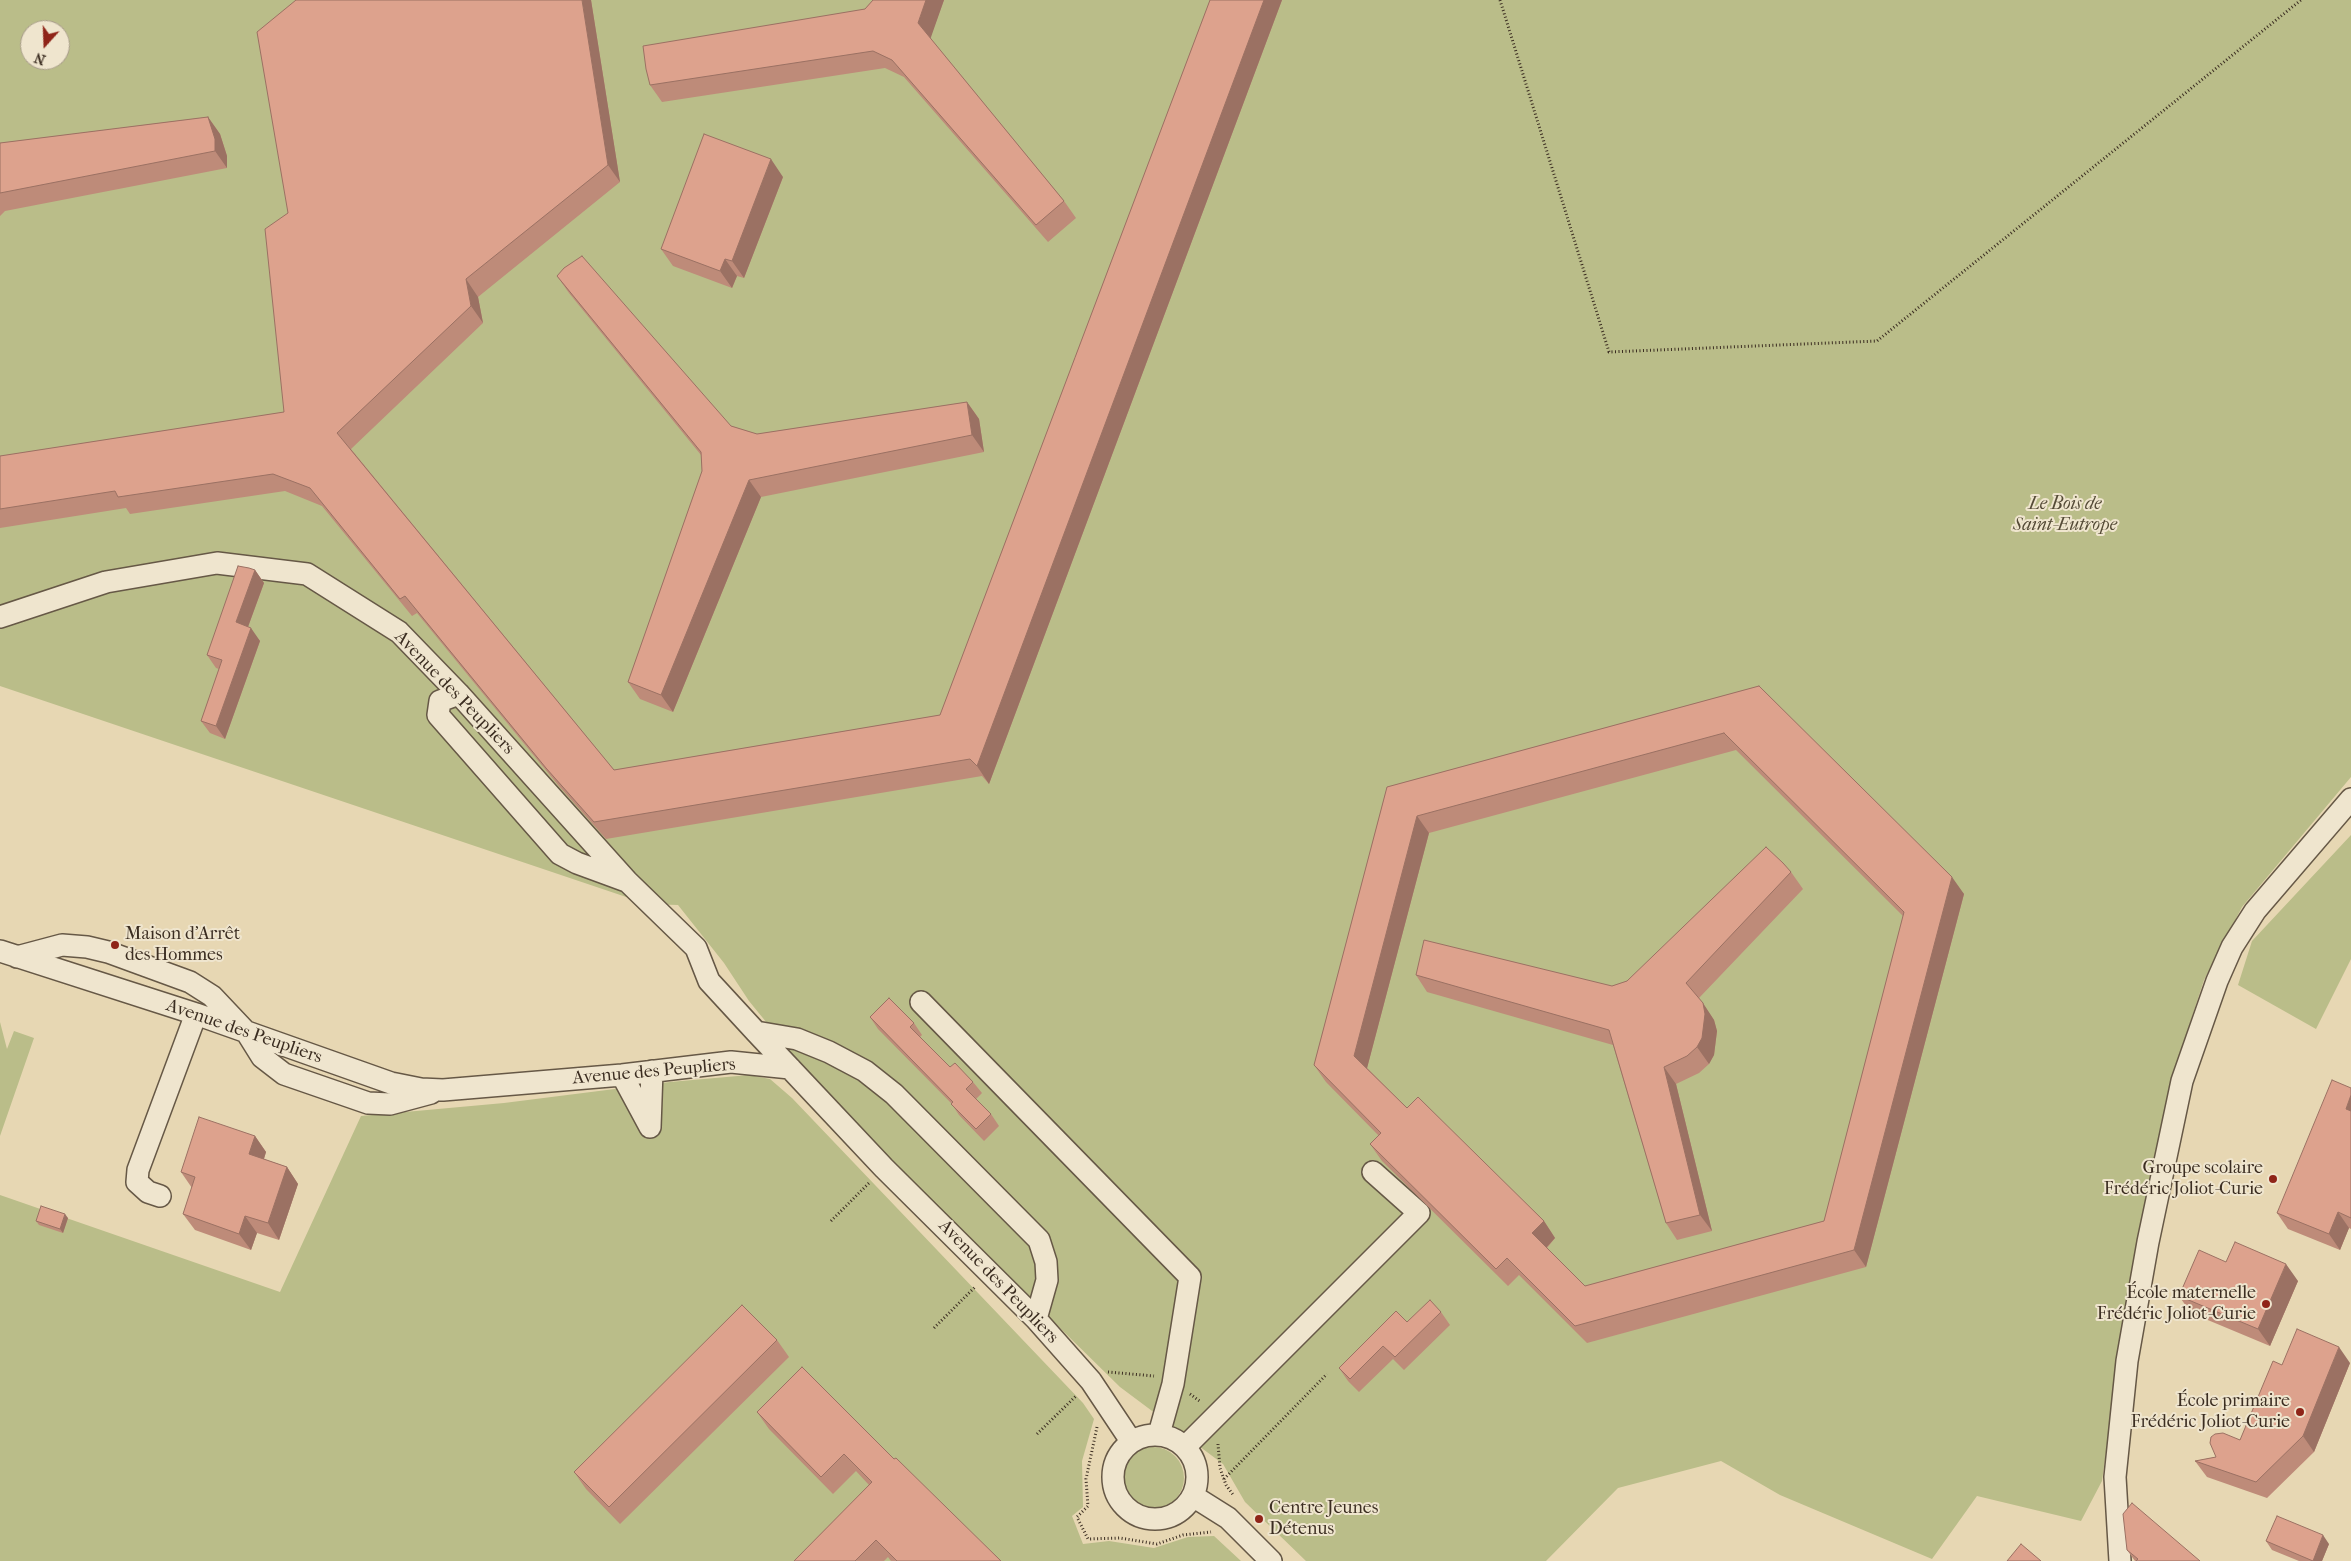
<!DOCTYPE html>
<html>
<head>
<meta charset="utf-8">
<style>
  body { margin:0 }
  #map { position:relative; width:2351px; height:1561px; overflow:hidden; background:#e7d7b3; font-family:"IM FELL French Canon",serif }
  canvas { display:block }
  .north { position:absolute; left:20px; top:20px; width:50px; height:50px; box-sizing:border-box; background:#efe5ce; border:1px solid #a79b89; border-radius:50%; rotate:200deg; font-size:14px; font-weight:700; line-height:20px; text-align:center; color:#3b2d21 }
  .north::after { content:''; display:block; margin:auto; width:18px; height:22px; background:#8f2418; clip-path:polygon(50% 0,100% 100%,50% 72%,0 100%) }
</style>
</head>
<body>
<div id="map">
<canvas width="2351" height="1561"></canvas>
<div class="north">N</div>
</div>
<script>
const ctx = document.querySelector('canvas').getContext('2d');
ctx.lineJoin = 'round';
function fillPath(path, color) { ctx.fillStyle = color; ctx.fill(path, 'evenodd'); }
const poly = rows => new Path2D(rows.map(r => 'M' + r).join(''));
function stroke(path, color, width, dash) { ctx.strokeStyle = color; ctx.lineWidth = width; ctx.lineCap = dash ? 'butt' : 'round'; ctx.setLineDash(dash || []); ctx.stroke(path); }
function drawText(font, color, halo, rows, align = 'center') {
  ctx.font = font + ' "IM FELL French Canon",serif'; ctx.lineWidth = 4; ctx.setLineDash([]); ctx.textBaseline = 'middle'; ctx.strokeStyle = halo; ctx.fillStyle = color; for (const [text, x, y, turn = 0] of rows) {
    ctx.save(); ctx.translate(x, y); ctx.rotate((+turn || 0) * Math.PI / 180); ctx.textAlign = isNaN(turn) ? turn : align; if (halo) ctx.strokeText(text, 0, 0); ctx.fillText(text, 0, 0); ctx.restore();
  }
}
const green = poly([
  [0,0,2351,0,2351,777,2242,907,2204,980,2170,1084,2118,1363,2102,1481,2081,1521,1977,1496,1932,1559,1780,1495,1721,1461,1618,1488,1546,1561,1306,1561,1245,1502,1223,1464,1120,1387,900,1171,806,1071,749,1001,724,963,678,905,647,904,0,686],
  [30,30,60,30,60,60,30,60],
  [2351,835,2351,959,2316,1029,2238,985,2252,941],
  [0,1022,7,1049,14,1031,34,1038,0,1136],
  [749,1075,770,1079,792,1098,1083,1403,1094,1419,1082,1461,1083,1507,1072,1516,1083,1544,1109,1541,1154,1548,1188,1537,1214,1536,1241,1561,0,1561,0,1195,280,1292,361,1116,504,1103,670,1082],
  '1122 1478a31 31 0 1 1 62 0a31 31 0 1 1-62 0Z'
]);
const path = poly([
  [1500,0,1609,352,1877,341,2301,0],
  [831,1221,870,1182],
  [934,1328,975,1287],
  [1108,1372,1154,1376],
  [1190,1394,1201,1402],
  [1097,1427,1086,1479,1088,1506,1077,1517,1088,1539,1120,1538,1157,1544,1183,1535,1211,1532],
  [1037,1434,1077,1395],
  [1218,1444,1220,1468,1226,1485,1234,1496],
  [1224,1479,1327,1374]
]);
const minor = poly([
  [0,617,106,582,217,563,307,574,399,632,459,694,627,881,696,948,709,981,756,1032,884,1168,1036,1319,1091,1381,1131,1441],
  [459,694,440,701,438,715,560,854,577,863,626,881],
  [0,951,196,1014,391,1083,421,1089,443,1090,622,1075,731,1062,790,1068],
  [17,957,62,945,87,947,108,952,190,982,212,996,247,1033,262,1057,284,1074,368,1103,390,1104,431,1093],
  [921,1002,1190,1277,1173,1384,1159,1434],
  [756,1032,797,1039,829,1052,865,1071,894,1094,1039,1240,1046,1262,1047,1280,1036,1319],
  [622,1075,650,1127],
  [650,1127,652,1071],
  [160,1196,148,1192,137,1182,138,1170,196,1014],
  '1113 1477a42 42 0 1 1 84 0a42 42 0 1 1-84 0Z',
  [1185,1447,1419,1213,1373,1172],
  [1193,1496,1228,1518,1271,1561],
  [2120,1561,2115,1477,2127,1361,2148,1242,2182,1081,2217,981,2232,947,2255,911,2351,799]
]);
const wall = poly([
  [591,0,620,182,478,297,483,323,351,449,614,770,940,715,1210,0,1282,0,989,784,982,776,606,839,558,785,417,613,412,616,322,506,285,491,130,514,126,508,0,528,0,456,284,412],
  [873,0,944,0,930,38,1064,201,1076,218,1048,242,904,77,885,68,662,102,650,85,865,9],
  [208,117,220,134,227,156,227,168,5,211,0,216,0,143],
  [783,177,744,278,737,276,732,288,673,266,661,249],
  [557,276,731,426,757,434,967,402,979,419,984,452,761,497,673,712,640,699,628,682,702,471,701,455,569,293],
  [255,570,264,583,248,627,260,641,225,739,210,733,201,721,219,669,216,668,207,655],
  [1759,686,1964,894,1866,1267,1587,1343,1519,1275,1508,1286,1382,1161,1370,1144,1379,1136,1326,1082,1314,1065,1387,787],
  [1736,750,1903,916,1824,1221,1585,1286,1547,1248,1555,1238,1544,1221,1407,1108,1367,1068,1429,833],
  [1791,872,1803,889,1699,998,1714,1020,1717,1031,1714,1055,1709,1064,1699,1073,1676,1084,1712,1231,1677,1240,1666,1223,1613,1045,1427,992,1416,975,1612,986,1627,981],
  [870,1017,914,1023,922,1035,920,1037,950,1067,973,1082,982,1093,976,1099,991,1114,999,1126,984,1141,959,1115,951,1103,878,1029],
  [2351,1088,2351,1229,2349,1228,2340,1250,2288,1229,2277,1213],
  [255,1136,266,1152,264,1159,287,1167,298,1184,279,1240,257,1233,251,1250,195,1230,183,1214,192,1188,181,1172],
  [68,1218,63,1233,39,1225,36,1221],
  [2226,1262,2298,1281,2270,1346,2191,1313,2179,1296],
  [1441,1312,1450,1325,1404,1370,1393,1359,1359,1392,1348,1381,1339,1368,1407,1322],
  [777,1340,789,1357,620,1524,586,1489,574,1472],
  [2350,1363,2314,1452,2267,1498,2207,1477,2195,1461,2216,1457,2240,1440,2282,1365],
  [757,1412,894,1459,1001,1561,891,1561,888,1557,884,1561,794,1561,869,1485,856,1471,833,1494,769,1429],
  [2266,1541,2329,1544,2322,1561,2299,1561,2272,1550],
  [2127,1550,2200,1561,2135,1561]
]);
const shadedWall = poly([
  [582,0,591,0,620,182,608,165],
  [926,0,944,0,930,40,918,23],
  [1264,0,1282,0,989,784,977,766],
  [208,117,220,134,227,156,227,168,215,151],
  [771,159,783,177,744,278,732,261],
  [725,259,737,276,732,288,720,271],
  [466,279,478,297,483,323,471,306],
  [967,402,979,419,984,452,972,435],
  [749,480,761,497,673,712,661,695],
  [255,570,264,583,245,635,236,622],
  [251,628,260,641,225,739,216,726],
  [1417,816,1429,833,1366,1072,1354,1056],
  [1952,877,1964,894,1866,1267,1854,1250],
  [1703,1003,1714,1020,1717,1031,1714,1055,1709,1064,1697,1047],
  [1664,1067,1676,1084,1712,1231,1700,1215],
  [2351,1095,2351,1116,2346,1109],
  [255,1136,266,1152,260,1171,249,1154],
  [287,1167,298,1184,279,1240,268,1223],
  [2338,1212,2349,1228,2340,1250,2329,1234],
  [65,1214,68,1218,63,1233,60,1229],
  [245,1216,257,1233,251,1250,239,1234],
  [1544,1221,1555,1238,1544,1250,1532,1233],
  [2286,1264,2298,1281,2270,1346,2258,1329],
  [2339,1347,2350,1363,2314,1452,2303,1436],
  [2323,1535,2329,1544,2322,1561,2313,1561]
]);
const building = poly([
  [296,0,582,0,608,165,466,279,471,306,337,433,614,770,940,715,1210,0,1264,0,977,766,970,759,594,822,546,768,405,596,400,599,310,488,273,474,118,497,115,491,0,509,0,456,284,412,265,229,288,213,257,32,296,0],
  [873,0,926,0,918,23,1064,201,1036,225,892,60,873,51,650,85,646,69,643,46,865,9,873,0],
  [208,117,215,139,215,151,0,193,0,143,208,117],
  [704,134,771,159,732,261,725,259,720,271,661,249,704,134],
  [582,256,731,426,757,434,967,402,972,435,749,480,661,695,628,682,702,471,701,452,557,276,564,268,582,256],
  [238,566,249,568,255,570,236,622,251,628,216,726,201,721,222,660,207,655,238,566],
  [1759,686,1952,877,1854,1250,1575,1326,1507,1258,1496,1269,1370,1144,1381,1133,1314,1065,1387,787,1759,686],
  [1724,733,1904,912,1824,1221,1585,1286,1532,1233,1544,1221,1418,1097,1407,1108,1354,1056,1417,816,1724,733],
  [1766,847,1783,863,1791,872,1686,983,1703,1003,1705,1014,1702,1038,1697,1047,1687,1056,1664,1067,1700,1215,1666,1223,1609,1030,1416,975,1424,940,1612,986,1627,981,1766,847],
  [889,998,914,1023,910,1027,950,1067,955,1063,973,1082,966,1089,991,1114,976,1129,951,1104,953,1102,870,1017,889,998],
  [2332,1080,2351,1088,2351,1095,2346,1109,2351,1111,2351,1218,2338,1212,2329,1234,2277,1213,2332,1080],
  [199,1117,255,1136,249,1154,287,1167,268,1223,245,1216,239,1234,183,1214,195,1177,181,1172,199,1117],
  [41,1206,65,1214,60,1229,36,1221,41,1206],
  [2235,1242,2286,1264,2258,1329,2179,1296,2199,1250,2226,1262,2235,1242],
  [1430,1300,1441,1312,1395,1357,1383,1346,1350,1379,1339,1368,1396,1311,1407,1322,1430,1300],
  [742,1305,777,1340,609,1507,574,1472,742,1305],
  [2297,1329,2339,1347,2303,1436,2256,1482,2195,1461,2216,1457,2210,1443,2211,1437,2215,1434,2223,1433,2240,1440,2273,1361,2282,1365,2297,1329],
  [802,1367,894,1459,896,1458,1001,1561,897,1561,876,1540,855,1561,794,1561,872,1482,844,1454,821,1477,757,1412,802,1367],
  [2132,1503,2200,1561,2136,1561,2138,1559,2127,1550,2123,1514,2132,1503],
  [2277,1516,2323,1535,2313,1561,2266,1541,2277,1516],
  [2021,1544,2041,1561,2007,1561,2021,1544]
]);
const markers = [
  [115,945,5,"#8f2418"],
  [2273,1179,5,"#8f2418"],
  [2266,1304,5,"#8f2418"],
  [2300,1412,5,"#8f2418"],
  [1259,1519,5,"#8f2418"]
];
const parkNames = [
  ["Le Bois de",2065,505],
  ["Saint-Eutrope",2065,526]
];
const streetNames = [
  ["Avenue des Peupliers",454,693,46],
  ["Avenue des Peupliers",244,1032,19],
  ["Avenue des Peupliers",654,1072,-5],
  ["Avenue des Peupliers",998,1282,46]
];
const poiNames = [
  ["Maison d'Arrêt",125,935,"left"],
  ["des Hommes",125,956,"left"],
  ["Groupe scolaire",2263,1169],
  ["Frédéric Joliot-Curie",2263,1190],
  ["École maternelle",2256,1294],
  ["Frédéric Joliot-Curie",2256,1315],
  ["École primaire",2290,1402],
  ["Frédéric Joliot-Curie",2290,1423],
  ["Centre Jeunes",1269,1509,"left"],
  ["Détenus",1269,1530,"left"]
];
fillPath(green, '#babd89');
stroke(minor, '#665846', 24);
stroke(path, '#3b2d21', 3, [1, 2.5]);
stroke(minor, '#efe5ce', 21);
fillPath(wall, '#be8b79');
fillPath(shadedWall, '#9b7163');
fillPath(building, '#dda28d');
stroke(building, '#9b7163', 1);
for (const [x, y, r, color] of markers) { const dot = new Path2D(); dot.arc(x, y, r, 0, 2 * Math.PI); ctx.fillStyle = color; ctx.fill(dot); stroke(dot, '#efe5ce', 2); }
drawText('italic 18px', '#544a36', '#efe5ce', parkNames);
drawText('18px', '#3b2d21', '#efe5ce', streetNames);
drawText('18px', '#3b2d21', '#efe5ce', poiNames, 'right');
</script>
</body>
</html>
